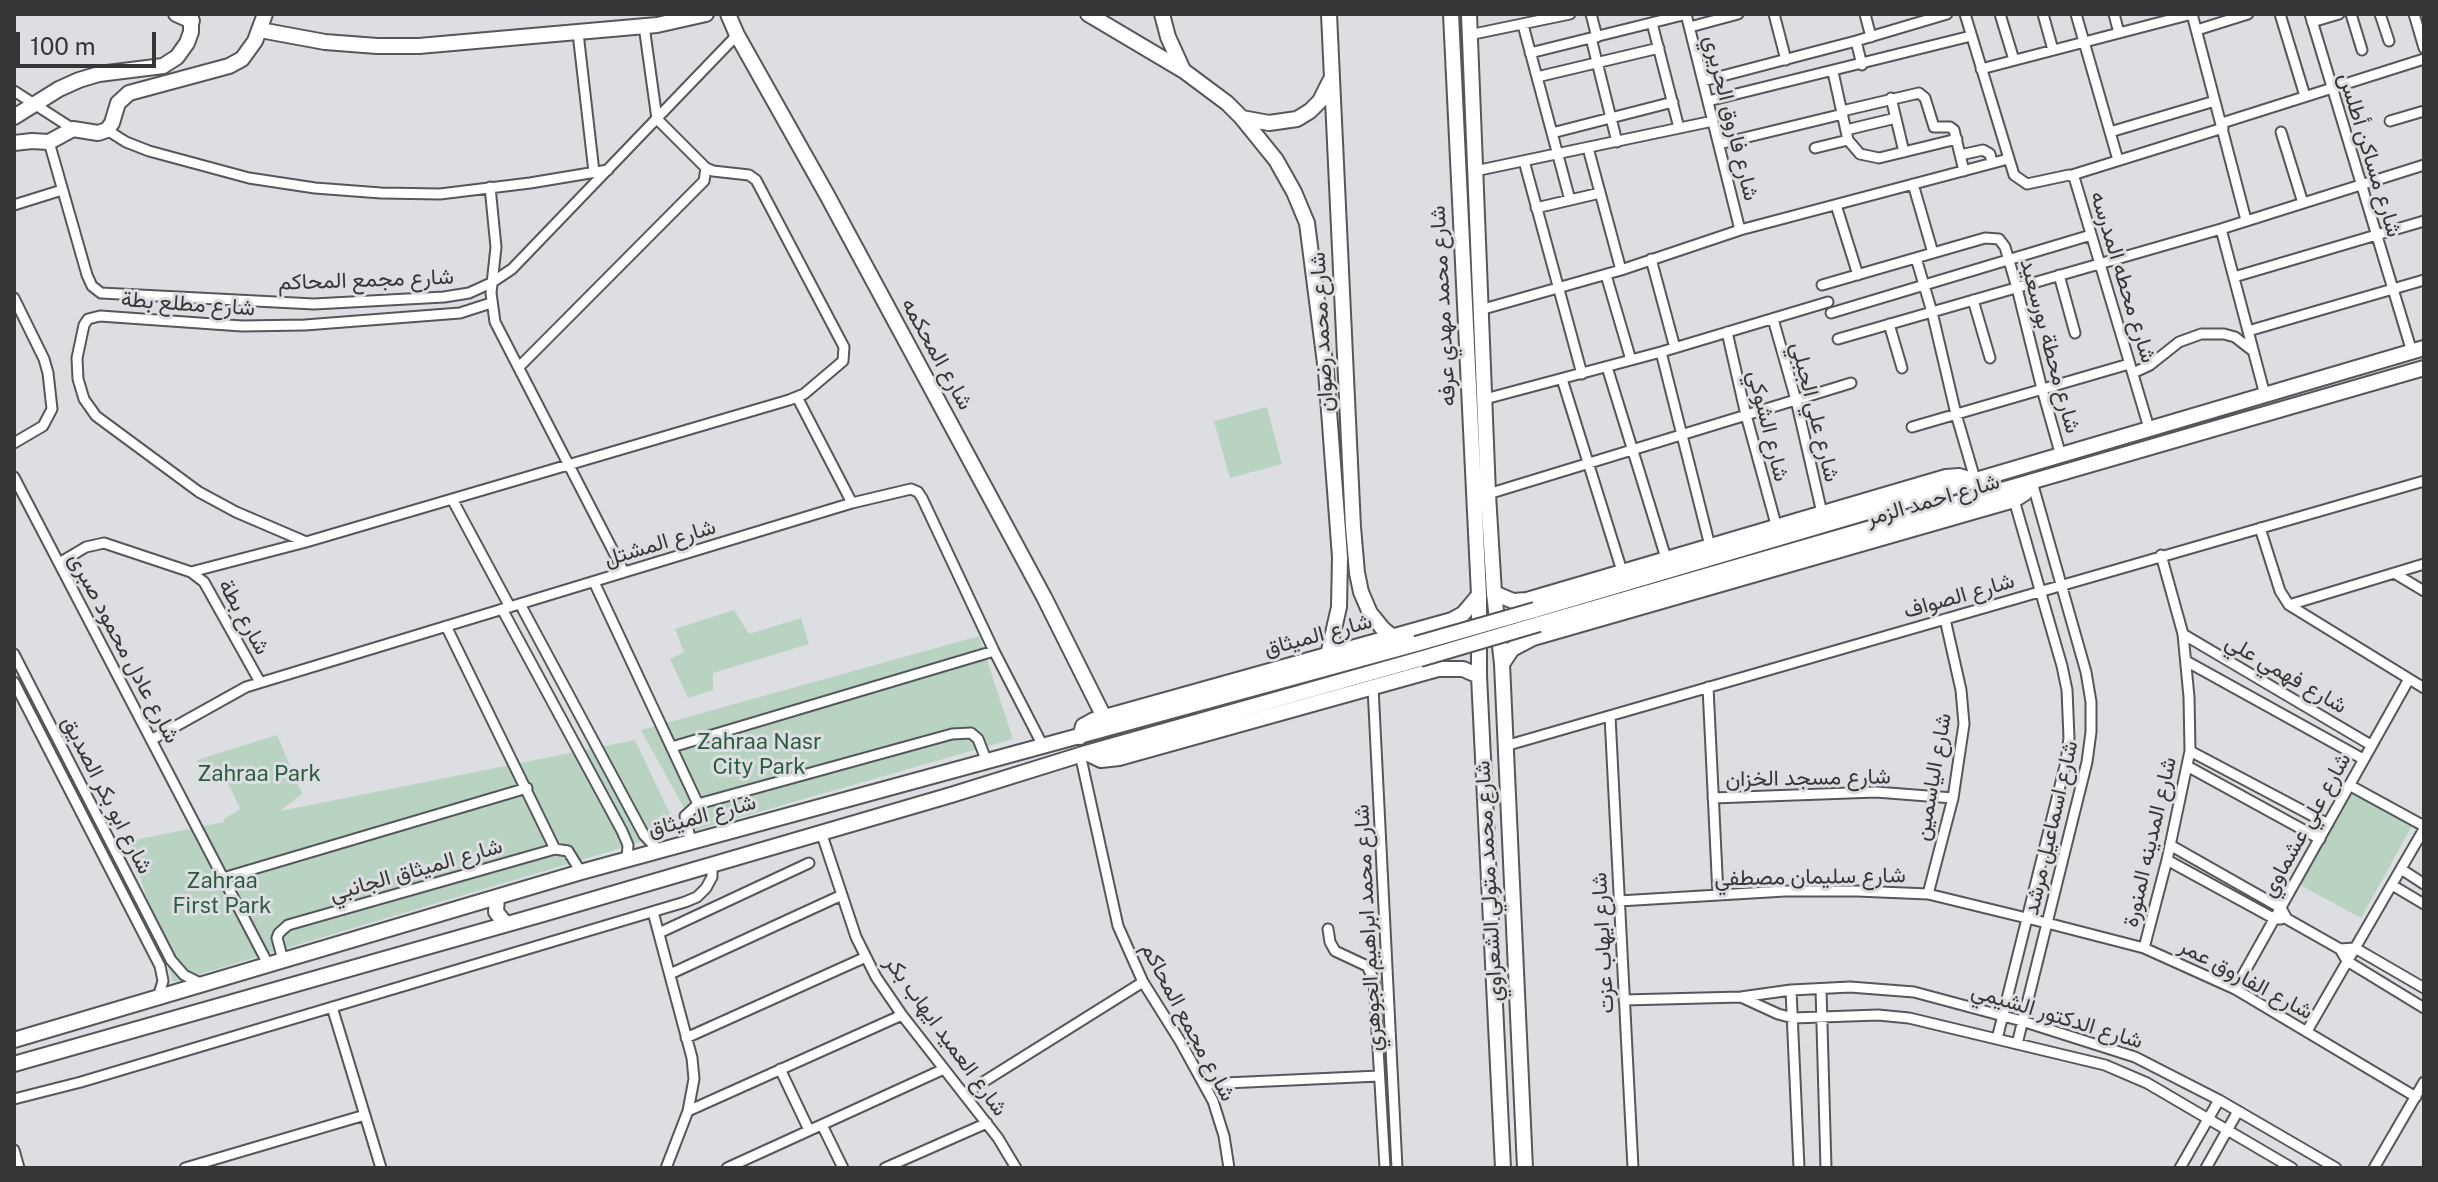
<!DOCTYPE html>
<html>
<head>
<meta charset="utf-8">
<style>
  body { margin:0 }
  #map { position:relative; width:2438px; height:1182px; overflow:hidden; background:#dcdee1; font-family:"Public Sans",sans-serif }
  canvas { display:block }
  .frame { position:absolute; inset:0; border:16px solid #363638; pointer-events:none }
  .scale { position:absolute; left:16px; top:32px; width:140px; height:36px; box-sizing:border-box; border:4px solid #363638; border-top:0; padding-left:10px; font-size:24px; line-height:28px; white-space:nowrap; color:#363638; -webkit-text-stroke:6px #dcdee1; paint-order:stroke }
</style>
</head>
<body>
<div id="map">
<canvas width="2438" height="1182"></canvas>
<div class="frame"></div>
<div class="scale">100 m</div>
</div>
<script>
const ctx = document.querySelector('canvas').getContext('2d');
ctx.lineJoin = 'round';
function fillPath(path, color) { ctx.fillStyle = color; ctx.fill(path, 'evenodd'); }
const poly = rows => new Path2D(rows.map(r => 'M' + r).join(''));
function stroke(path, color, width, dash) { ctx.strokeStyle = color; ctx.lineWidth = width; ctx.lineCap = dash ? 'butt' : 'round'; ctx.setLineDash(dash || []); ctx.stroke(path); }
function drawText(font, color, halo, rows, align = 'center') {
  ctx.font = font + ' "Public Sans",Vazirmatn,sans-serif'; ctx.lineWidth = 6; ctx.setLineDash([]); ctx.textBaseline = 'middle'; ctx.strokeStyle = halo; ctx.fillStyle = color; for (const [text, x, y, turn = 0] of rows) {
    ctx.save(); ctx.translate(x, y); ctx.rotate((+turn || 0) * Math.PI / 180); ctx.textAlign = isNaN(turn) ? turn : align; if (halo) ctx.strokeText(text, 0, 0); ctx.fillText(text, 0, 0); ctx.restore();
  }
}
const green = poly([
  [1267,407,1282,464,1230,478,1214,421],
  [734,610,749,634,801,618,809,644,713,673,713,690,688,698,670,659,684,652,675,629],
  [979,636,1013,739,696,830,641,730],
  [277,735,302,794,280,811,635,740,678,831,173,982,129,841,224,822,224,819,240,809,225,776,206,777,197,760],
  [2352,790,2413,824,2361,918,2300,885]
]);
const street = poly([
  [1591,14,1597,37],
  [1686,14,1740,230],
  [1774,14,1786,60],
  [1865,14,1871,37],
  [1965,14,2014,175,2027,184,2069,175,2074,177,2149,428],
  [2000,14,2014,60],
  [2043,14,2053,50],
  [2076,14,2118,160],
  [2114,14,2119,33],
  [2280,14,2305,96],
  [2310,14,2412,352],
  [2351,14,2362,50],
  [2380,14,2389,41],
  [2414,14,2424,48],
  [2312,22,2339,14],
  [1652,23,1679,128],
  [1523,25,1570,200],
  [1690,27,1738,14],
  [2197,30,2248,14],
  [578,33,594,172],
  [1469,35,1570,14],
  [1591,38,1617,142],
  [1856,41,1862,65],
  [1530,53,1687,14],
  [1981,69,2192,14,2246,220],
  [1833,72,1848,140,1860,154,1879,158,1957,139],
  [1537,77,1659,48],
  [1703,81,1856,41,1947,14],
  [14,91,73,129],
  [1891,98,1904,152],
  [1708,101,1971,36],
  [1842,111,1919,93,1925,98,1934,127,1950,127,1954,130,1964,171],
  [2390,121,2424,111],
  [2222,123,2424,59],
  [107,130,126,142,149,151,249,178,315,188,381,193,440,194,530,183,608,170],
  [1846,130,1896,118],
  [2110,132,2215,101],
  [2281,132,2303,203],
  [1552,133,1673,102],
  [49,142,87,275,92,286,101,293,314,304,444,297,469,293,491,283,512,269,737,35],
  [1719,144,1843,114],
  [1588,148,1621,270],
  [1815,148,1848,140],
  [1960,155,1983,150,1990,154,1992,163],
  [1524,161,1582,374],
  [1475,171,1713,121],
  [2072,175,2223,128],
  [1913,184,1933,253],
  [490,187,496,247,491,293,495,322,624,572],
  [14,205,62,190],
  [1836,205,1858,275],
  [1536,208,1600,193],
  [2221,229,2265,395],
  [1916,258,1932,312,1956,414,1975,479],
  [1651,259,1675,348],
  [1606,275,1631,360],
  [2059,275,2075,333],
  [2234,277,2424,221],
  [1822,285,1985,238,1999,239,2005,247,2017,288,2042,389,2061,456],
  [14,298,44,359,48,373,52,409,43,426,14,443],
  [1973,300,1990,358],
  [1480,310,1621,270,1740,230,2008,159],
  [1831,313,2091,235],
  [1773,319,1796,400,1822,513],
  [1889,324,1902,368],
  [2248,331,2424,280],
  [1727,332,1746,415,1777,528],
  [1838,339,2221,229,2424,165],
  [1661,352,1710,546],
  [519,367,700,185,704,181,706,168],
  [1607,367,1666,558],
  [2133,373,2150,365,2179,342,2201,334,2224,334,2235,337,2253,351],
  [1562,379,1622,571],
  [797,397,852,503],
  [1485,399,1661,352,1828,302],
  [1912,427,2129,364],
  [14,477,268,964],
  [1488,494,1851,383],
  [452,499,510,607],
  [2260,528,2280,591,2289,605,2424,688],
  [306,542,236,512,199,492,96,416,84,399,78,379,77,358,84,325,88,319,100,316,242,326,305,325,460,313,491,303],
  [59,563,86,547,104,543,191,572,204,582,260,682],
  [191,572,306,542,789,400,804,394,843,361,844,347,756,180,749,175,713,171,706,168,657,119,644,26],
  [2394,573,2424,591],
  [594,582,698,804],
  [520,604,644,835,659,851],
  [2289,605,2424,564],
  [502,609,622,831,628,845,627,860],
  [446,626,555,849],
  [2183,634,2371,745],
  [14,654,171,960,184,975,202,984],
  [2186,661,2363,759],
  [14,682,160,966,163,981,158,997],
  [1373,687,1397,1168],
  [1708,687,1718,895],
  [1610,716,1633,1168],
  [151,740,246,687,852,503,911,489,918,492,922,498,994,651,1043,746],
  [1505,746,2424,481],
  [672,747,994,651],
  [2190,751,2328,824],
  [1080,754,1118,926,1143,982,1180,1041,1213,1101,1224,1136,1229,1168],
  [2187,766,2320,839],
  [2349,785,2424,826],
  [1713,798,1876,792,1953,798],
  [821,832,856,937,876,977,902,1015,998,1138,1016,1168],
  [691,842,685,816,698,804,952,734,971,733,978,739,987,762],
  [2170,845,2281,908,2287,919,2340,949,2347,961,2424,1008],
  [2167,860,2275,919,2281,919],
  [2401,869,2424,884],
  [223,878,527,788],
  [2392,885,2424,904],
  [1928,894,1953,798,1964,724,1961,690,1945,619],
  [1619,901,1785,891,1857,891,1928,894,2047,923,2144,948,2235,989,2416,1097],
  [653,912,692,1058,694,1079,688,1111,666,1168],
  [1328,929,1330,942,1335,951,1367,966,1374,980,1385,1168],
  [659,933,809,863],
  [2144,948,2167,860,2190,751,2189,697,2183,634,2161,555],
  [2340,949,2355,948,2424,988],
  [283,960,277,938,279,933,288,925,555,849,568,851,581,872],
  [670,974,842,895],
  [1821,989,1826,1168],
  [2235,989,2409,679],
  [1791,990,1799,1168],
  [1741,997,1778,1014,1793,1018,1878,1015,1909,1018,2105,1065,2147,1083,2292,1168],
  [1624,1000,1741,997,1791,990,1850,987,1914,992,2022,1021,2135,1057,2219,1100,2336,1168],
  [332,1007,381,1168],
  [2307,1031,2424,829],
  [686,1038,866,957],
  [1997,1039,2066,762,2069,738,2067,690,2062,666,2014,500],
  [2017,1044,2087,762,2091,732,2091,702,2086,672,2032,482],
  [780,1069,809,1130],
  [1204,1084,1379,1076],
  [964,1094,1143,982],
  [14,1099,81,1082,685,902,697,897,706,888,712,877,712,864],
  [688,1111,902,1015],
  [822,1125,843,1168],
  [14,1150,19,1168],
  [185,1168,365,1115],
  [727,1168,944,1069],
  [885,1168,987,1123],
  [2180,1168,2219,1100],
  [2206,1168,2238,1111],
  [2374,1168,2424,1082]
]);
const secondary = poly([
  [176,14,192,21],
  [728,14,737,35,827,195,1044,597,1104,717],
  [1451,14,1479,595],
  [1469,14,1488,494,1494,593],
  [260,30,325,42,377,46,419,46,657,25,706,14],
  [14,117,59,89,79,80,99,74,163,66,177,57,187,43,191,32,191,14],
  [14,143,32,141,49,142,73,129,98,133,107,130,112,123,118,103,129,93,229,66,242,59,255,41,265,14]
]);
const primary = poly([
  [1088,14,1184,71,1227,103,1242,118,1276,160,1294,192,1307,223,1326,371,1340,557,1339,607,1328,655],
  [1162,14,1168,37,1183,70],
  [1329,14,1353,527,1357,573,1361,592,1370,613,1383,629,1393,637],
  [1242,118,1269,123,1297,119,1310,111,1320,101,1330,81],
  [1494,593,1502,664,1525,1168],
  [1494,593,1513,601,1527,600,1946,477,1959,476,1972,480],
  [1479,595,1479,676,1503,1168],
  [1535,610,2424,348],
  [1539,624,2424,368],
  [1502,664,1512,649,1533,638,2014,500,2025,493,2032,482],
  [1080,737,1083,726,1094,720,1452,620,1463,614,1479,595],
  [1086,753,1101,760,1119,758,1438,669,1463,669,1479,676],
  [497,897,496,912,506,924],
  [14,1040,581,872,1416,644],
  [14,1064,543,914,951,795,1086,753,1420,659]
]);
const primaryBridge = poly([
  [1416,644,1535,610],
  [1420,659,1539,624]
]);
const streetNames = [
  ["شارع فاروق الحريري",1731,118,76],
  ["شارع مساكن أطلس",2370,155,73],
  ["شارع محطه المدرسه",2123,277,73],
  ["شارع مجمع المحاكم",366,280,-2],
  ["شارع مطلع بطة",188,304,4],
  ["شارع محمد مهدي عرفه",1443,306,-93],
  ["شارع محمد رضوان",1322,332,-93],
  ["شارع محطة بورسعيد",2050,346,75],
  ["شارع المحكمه",937,354,61],
  ["شارع علي الجبلي",1815,412,76],
  ["شارع الشوكي",1768,426,76],
  ["شارع احمد الزمر",1933,500,-16],
  ["شارع المشتل",660,543,-17],
  ["شارع الصواف",1959,596,-16],
  ["شارع بطة",244,617,61],
  ["شارع الميثاق",1318,635,-15],
  ["شارع عادل محمود صبرى",124,648,62],
  ["شارع فهمي علي",2286,674,30],
  ["شارع الياسمين",1933,777,-80],
  ["شارع مسجد الخزان",1808,778,-1],
  ["شارع ابو بكر الصديق",107,795,63],
  ["شارع الميثاق",702,816,-15],
  ["شارع علي عشماوي",2306,825,-61],
  ["شارع اسماعيل مرشد",2051,828,-77],
  ["شارع المدينه المنورة",2150,842,-77],
  ["شارع الميثاق الجانبي",416,870,-16],
  ["شارع سليمان مصطفي",1810,877,-1],
  ["شارع محمد متولي الشعراوي",1489,881,-93],
  ["شارع محمد ابراهيم الجوهري",1368,928,-93],
  ["شارع ايهاب عزت",1603,943,-93],
  ["شارع الفاروق عمر",2246,979,28],
  ["شارع الدكتور الشيمي",2057,1016,17],
  ["شارع مجمع المحاكم",1188,1022,62],
  ["شارع العميد ايهاب بكر",946,1036,54]
];
const parkNames = [
  ["Zahraa Nasr",759,742],
  ["City Park",759,767],
  ["Zahraa Park",259,774],
  ["Zahraa",222,881],
  ["First Park",222,906]
];
fillPath(green, '#b9d3c2');
stroke(street, '#56575a', 13);
stroke(secondary, '#56575a', 18);
stroke(primary, '#56575a', 18);
stroke(street, '#fff', 9);
stroke(secondary, '#fff', 14);
stroke(primary, '#fff', 14);
stroke(primaryBridge, '#56575a', 18, []);
stroke(primaryBridge, '#fff', 14);
drawText('22px', '#363638', '#dcdee1', streetNames);
drawText('22px', '#2a5c3f', '#dcdee1', parkNames);
</script>
</body>
</html>
